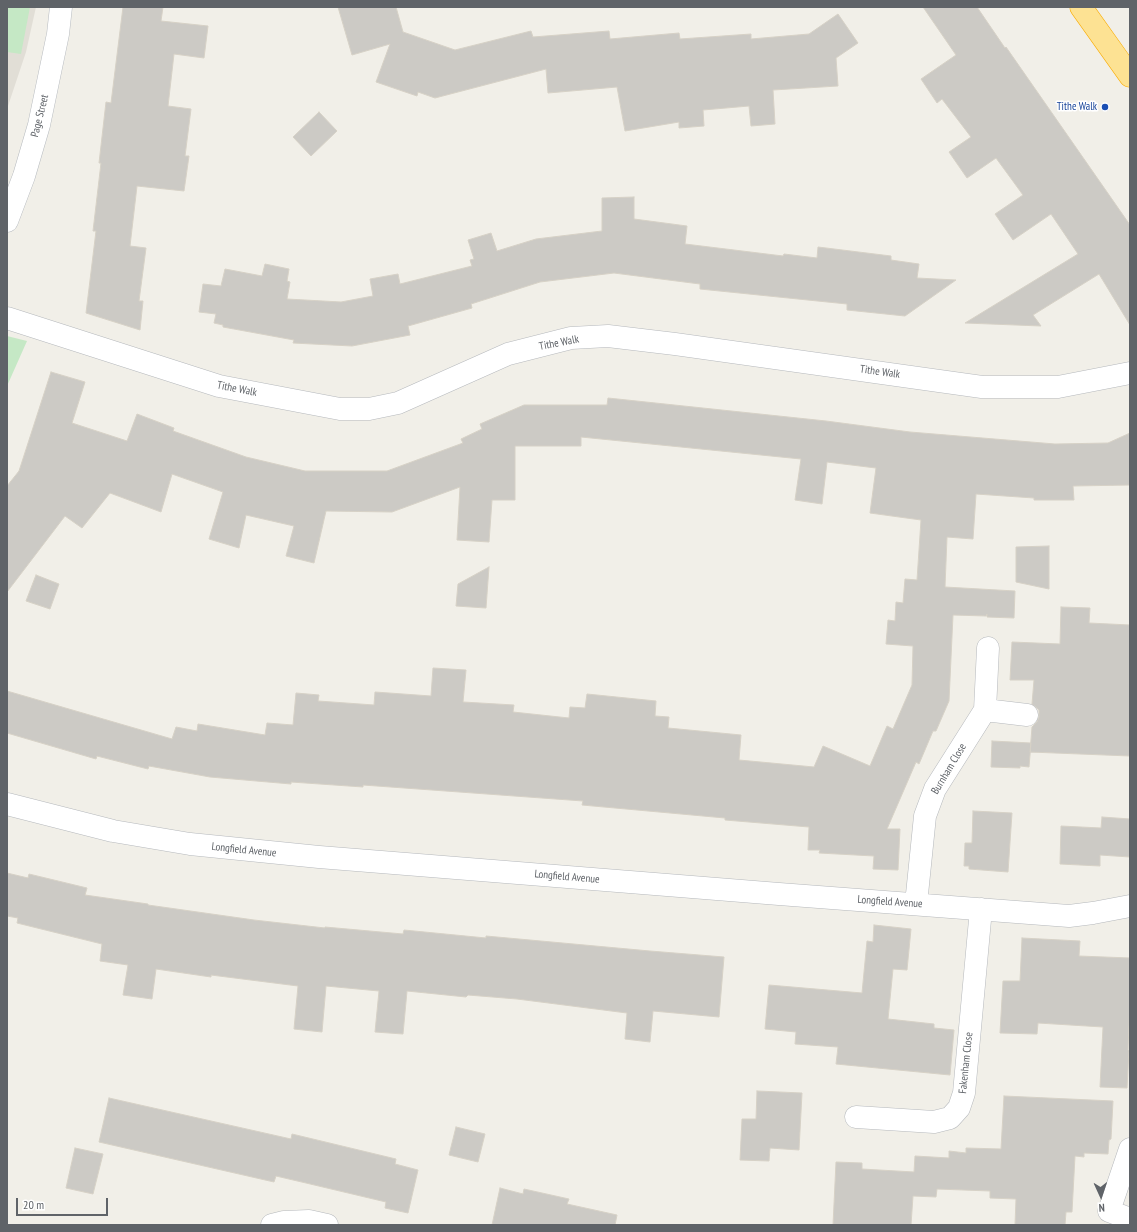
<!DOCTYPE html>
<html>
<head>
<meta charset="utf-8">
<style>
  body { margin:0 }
  #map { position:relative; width:1137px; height:1232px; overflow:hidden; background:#f1efe8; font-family:"PT Sans Narrow",sans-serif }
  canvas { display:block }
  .frame { position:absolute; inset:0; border:8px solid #5f6368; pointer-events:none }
  .north { position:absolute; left:1081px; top:1176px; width:40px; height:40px; -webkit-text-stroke:3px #fff; paint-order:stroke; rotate:177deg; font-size:11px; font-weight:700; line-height:16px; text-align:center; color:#5f6368 }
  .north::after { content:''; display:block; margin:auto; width:14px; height:18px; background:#5f6368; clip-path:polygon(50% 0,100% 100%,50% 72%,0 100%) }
  .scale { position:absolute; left:16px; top:1198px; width:92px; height:18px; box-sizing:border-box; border:2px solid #5f6368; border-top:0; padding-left:5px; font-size:12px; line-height:14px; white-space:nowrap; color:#5f6368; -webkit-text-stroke:3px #fff; paint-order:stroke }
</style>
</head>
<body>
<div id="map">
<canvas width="1137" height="1232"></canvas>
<div class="frame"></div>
<div class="north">N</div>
<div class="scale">20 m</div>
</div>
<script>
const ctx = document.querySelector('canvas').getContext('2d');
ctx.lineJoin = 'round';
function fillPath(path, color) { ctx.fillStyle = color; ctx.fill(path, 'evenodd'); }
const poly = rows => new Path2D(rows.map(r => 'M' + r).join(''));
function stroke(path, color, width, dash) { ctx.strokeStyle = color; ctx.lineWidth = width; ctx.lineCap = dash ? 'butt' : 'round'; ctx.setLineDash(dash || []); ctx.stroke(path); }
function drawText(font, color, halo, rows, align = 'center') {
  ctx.font = font + ' "PT Sans Narrow",sans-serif'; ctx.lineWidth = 3; ctx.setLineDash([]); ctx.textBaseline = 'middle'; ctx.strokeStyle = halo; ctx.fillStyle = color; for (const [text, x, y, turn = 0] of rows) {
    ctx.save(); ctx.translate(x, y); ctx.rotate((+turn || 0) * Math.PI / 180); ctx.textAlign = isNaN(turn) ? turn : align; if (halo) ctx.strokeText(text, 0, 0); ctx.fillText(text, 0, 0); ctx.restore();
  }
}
const education = poly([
  [7,7,36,7,26,52,7,109]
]);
const green = poly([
  [7,7,30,7,21,54,7,52],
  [7,336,27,341,7,386]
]);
const building = poly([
  [123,7,163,7,161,21,208,26,204,58,174,54,168,106,191,109,185,156,189,156,184,191,137,186,130,246,146,248,139,301,143,301,140,330,86,313,96,231,93,231,101,163,99,163,106,102,111,103,123,7],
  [338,7,396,7,403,32,455,50,531,31,533,37,609,31,610,39,679,33,680,39,751,34,751,39,809,34,838,14,858,43,836,58,838,86,773,90,775,124,751,126,749,106,703,110,704,126,679,128,679,122,625,131,617,87,548,93,546,69,435,98,418,92,417,96,376,82,390,44,352,55,338,7],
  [923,7,977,7,1005,48,1006,47,1130,225,1130,325,1099,274,1033,315,1041,326,965,323,1078,254,1051,214,1013,240,995,214,1023,195,996,158,967,178,949,152,971,137,942,99,937,103,921,79,956,55,923,7],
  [319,112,337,131,311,156,293,137,319,112],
  [634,197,634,219,687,226,685,244,783,256,784,254,817,258,818,247,891,256,891,260,919,264,917,278,956,280,905,316,847,310,847,304,700,289,700,284,614,273,540,282,471,304,472,308,408,326,410,335,352,346,293,343,294,340,223,327,223,325,214,323,216,314,199,312,203,284,221,286,225,269,262,276,265,264,289,269,287,281,290,282,287,299,341,302,373,296,370,279,398,274,400,284,472,266,470,260,474,259,468,240,491,233,497,251,536,239,602,231,602,198,634,197],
  [51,372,85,382,72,423,127,441,137,414,174,428,173,431,246,457,305,471,387,471,463,443,461,439,482,429,480,424,524,405,607,405,608,398,826,421,910,432,1055,444,1108,443,1130,433,1130,485,1073,486,1074,500,1034,500,1034,498,976,494,973,539,947,537,945,587,1015,591,1014,618,987,617,987,614,986,616,953,615,949,701,936,731,933,731,919,764,916,762,887,829,900,829,898,870,873,869,874,856,819,853,820,850,808,850,809,827,725,820,725,818,582,805,583,801,363,785,363,787,291,782,291,784,210,777,149,766,148,769,97,756,96,759,7,733,7,691,172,739,176,727,197,731,198,724,265,735,267,723,293,725,296,693,319,695,318,701,374,705,375,692,431,696,433,668,466,670,463,702,514,705,513,712,569,718,570,707,585,708,587,694,656,701,655,716,669,717,668,728,741,735,739,760,814,767,823,746,870,766,887,726,893,729,912,685,913,646,886,644,888,620,895,621,896,602,903,603,905,579,917,580,921,520,870,513,876,468,827,462,822,504,795,500,801,459,581,437,581,446,515,446,515,500,492,500,489,542,457,540,460,487,392,512,326,511,314,563,286,556,294,526,246,515,239,548,209,539,223,492,172,474,161,512,110,493,82,528,65,516,7,592,7,486,19,471,51,372],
  [1049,546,1049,589,1016,582,1016,547,1049,546],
  [489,567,486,608,456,606,458,584,489,567],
  [36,575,59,584,50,609,26,601,36,575],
  [1061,607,1090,608,1089,623,1130,625,1130,756,1030,752,1032,727,1037,722,1039,717,1039,710,1032,704,1034,680,1010,680,1012,642,1060,644,1061,607],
  [992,741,1031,743,1029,767,1020,766,1020,768,991,767,992,741],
  [973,811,1012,813,1008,872,969,869,969,866,964,866,965,843,972,843,973,811],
  [1102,817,1130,819,1130,857,1100,855,1100,866,1060,864,1061,826,1101,828,1102,817],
  [7,873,28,878,29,874,87,888,85,895,148,904,148,905,254,920,325,928,325,927,403,934,404,930,486,938,486,936,650,951,724,957,719,1017,653,1011,650,1042,625,1039,627,1013,517,999,468,995,466,997,407,991,403,1034,375,1032,379,991,326,986,322,1032,294,1029,298,986,211,975,211,977,156,969,152,999,123,995,128,965,100,961,102,944,17,923,18,918,7,916,7,873],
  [874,925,911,929,907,970,893,969,888,1019,934,1024,934,1028,954,1030,950,1075,836,1064,838,1047,795,1044,796,1032,765,1029,769,985,862,993,867,941,873,942,874,925],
  [1022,938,1080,941,1079,956,1130,958,1130,1000,1128,1050,1129,1051,1127,1088,1100,1087,1103,1027,1038,1023,1037,1034,1000,1033,1003,981,1020,981,1022,938],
  [757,1091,802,1093,799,1150,770,1148,769,1161,740,1160,742,1119,756,1119,757,1091],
  [1004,1096,1113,1101,1111,1139,1109,1140,1108,1154,1084,1153,1084,1157,1075,1156,1072,1212,1066,1212,1065,1225,1015,1225,1016,1199,990,1198,990,1191,937,1189,936,1197,913,1196,911,1225,833,1225,836,1162,862,1163,862,1169,914,1172,915,1156,949,1158,949,1151,966,1153,966,1148,1001,1149,1004,1096],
  [109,1098,291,1139,292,1134,396,1159,395,1164,418,1170,408,1213,385,1208,386,1202,306,1183,276,1176,274,1182,99,1142,109,1098],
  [456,1127,485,1134,478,1162,449,1155,456,1127],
  [75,1148,103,1154,93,1194,66,1188,75,1148],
  [500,1188,523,1194,524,1189,569,1199,567,1204,617,1215,615,1225,492,1225,500,1188]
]);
const street = poly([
  [7,318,219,386,340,409,369,409,398,403,508,354,571,338,608,336,675,344,982,387,1058,387,1130,373],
  [985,710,1027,715],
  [7,804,113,831,190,844,319,857,779,894,1069,916,1093,913,1130,906],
  [916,904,925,816,935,789,985,710,988,648],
  [856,1117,934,1122,950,1118,959,1108,964,1093,981,909],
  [1130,1149,1109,1211,1130,1219],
  [272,1225,284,1222,309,1221,327,1225]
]);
const secondary = poly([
  [7,221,24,176,39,125,58,34,61,7]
]);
const highway = poly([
  [1081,7,1130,76]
]);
const markers = [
  [1105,107,4,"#1a4fb4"]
];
const transitNames = [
  ["Tithe Walk",1097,107]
];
const streetNames = [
  ["Page Street",40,116,-76],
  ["Tithe Walk",559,343,-11],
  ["Tithe Walk",880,372,8],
  ["Tithe Walk",237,389,11],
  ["Burnham Close",949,769,-59],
  ["Longfield Avenue",244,850,6],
  ["Longfield Avenue",567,877,5],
  ["Longfield Avenue",890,902,4],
  ["Fakenham Close",966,1063,-84]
];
fillPath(education, '#e1ded6');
fillPath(green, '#c5e8c5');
fillPath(building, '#cccac5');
stroke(building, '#d6d1c6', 1);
stroke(street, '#b5b8bc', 23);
stroke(secondary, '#b6babf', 23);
stroke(highway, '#f9ab00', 23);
stroke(street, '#fff', 22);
stroke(secondary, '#fff', 22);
stroke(highway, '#fde293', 22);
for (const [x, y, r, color] of markers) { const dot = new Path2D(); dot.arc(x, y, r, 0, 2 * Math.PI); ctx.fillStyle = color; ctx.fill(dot); stroke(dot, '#fff', 1.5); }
drawText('11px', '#164399', '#fff', transitNames, 'right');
drawText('11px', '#5f6368', '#fff', streetNames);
</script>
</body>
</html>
